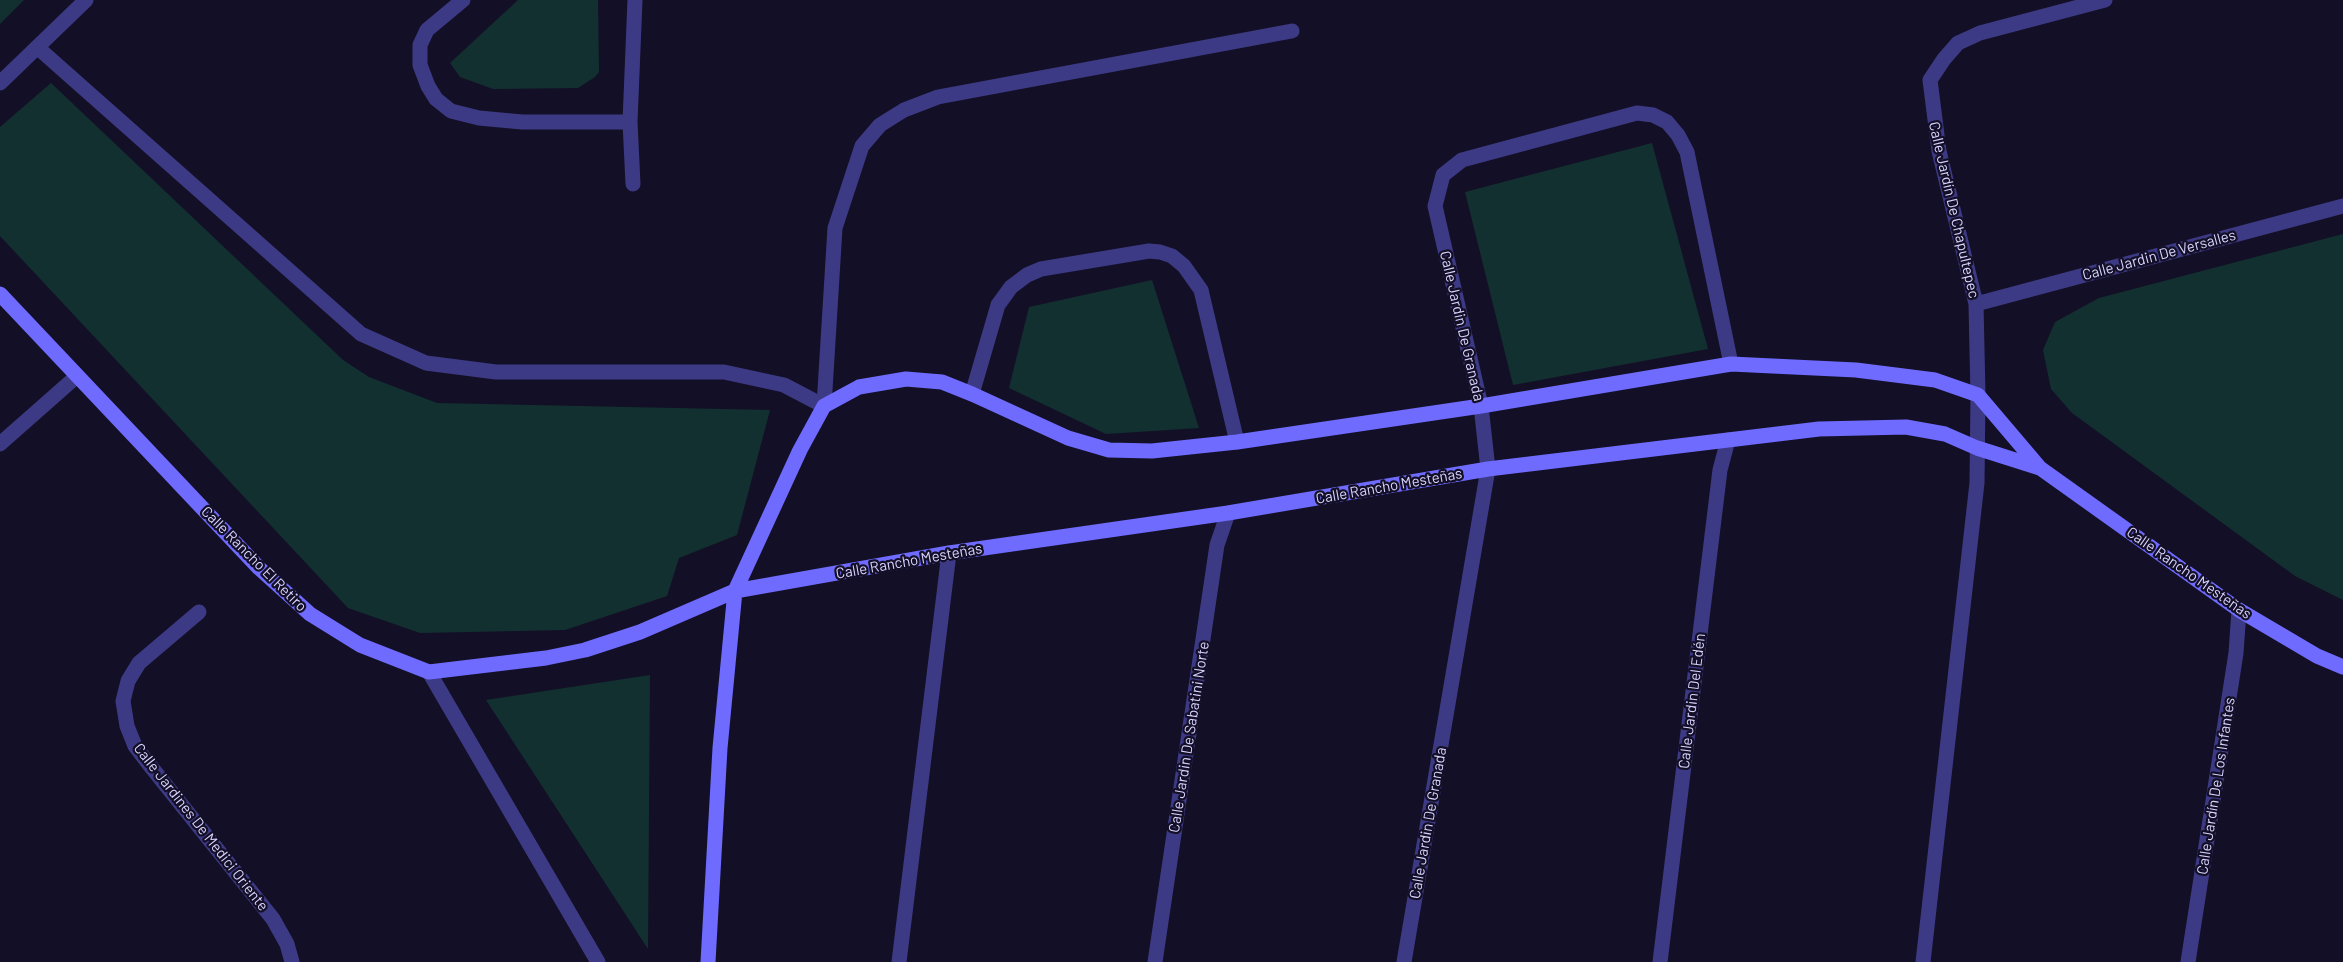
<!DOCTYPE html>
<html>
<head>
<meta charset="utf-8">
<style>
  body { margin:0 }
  canvas { display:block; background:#130f26 }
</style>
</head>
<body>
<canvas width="2343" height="962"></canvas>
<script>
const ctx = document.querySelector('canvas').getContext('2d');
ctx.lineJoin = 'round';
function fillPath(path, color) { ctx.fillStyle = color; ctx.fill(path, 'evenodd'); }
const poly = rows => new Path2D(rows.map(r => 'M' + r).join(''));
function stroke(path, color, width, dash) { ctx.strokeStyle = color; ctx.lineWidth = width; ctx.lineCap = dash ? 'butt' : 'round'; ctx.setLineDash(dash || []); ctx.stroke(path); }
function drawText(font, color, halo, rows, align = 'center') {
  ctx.font = font + ' Barlow,sans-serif'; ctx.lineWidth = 4.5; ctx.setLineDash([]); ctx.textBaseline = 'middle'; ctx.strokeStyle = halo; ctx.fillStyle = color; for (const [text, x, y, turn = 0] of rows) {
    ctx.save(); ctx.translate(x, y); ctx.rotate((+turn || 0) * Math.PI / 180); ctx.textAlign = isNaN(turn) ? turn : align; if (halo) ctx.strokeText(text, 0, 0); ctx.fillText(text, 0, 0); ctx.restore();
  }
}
const green = poly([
  [0,0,24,0,0,24],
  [518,0,598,0,599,72,595,77,578,88,493,89,460,77,450,63],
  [51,83,343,360,369,377,437,403,770,410,737,535,679,558,667,596,565,630,420,633,348,608,0,236,0,127],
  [1652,143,1708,349,1513,385,1465,192],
  [2343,234,2343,600,2295,576,2072,413,2051,389,2043,350,2055,322,2099,298],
  [1152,280,1199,428,1106,434,1009,388,1029,307],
  [650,675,648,949,486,700]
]);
const lane = poly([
  [824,406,835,228,862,146,880,125,904,110,938,97,1292,31]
]);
const street = poly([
  [463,0,427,30,420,45,420,65,428,86,436,99,451,111,479,118,522,122,630,122],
  [37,47,361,334,426,363,496,372,724,372,784,385,824,406],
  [0,83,86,0],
  [633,184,630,122,635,0],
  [1976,304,2343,206],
  [972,394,998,305,1011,287,1027,275,1041,269,1149,251,1160,252,1172,256,1184,266,1201,290,1237,442],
  [0,444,77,376],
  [199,612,139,663,128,681,123,701,127,726,135,746,148,763,273,919,287,944,292,962],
  [429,672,598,962],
  [899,962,949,553],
  [1155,962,1217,545,1228,513],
  [1404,962,1488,469,1481,406,1435,206,1443,175,1462,160,1637,113,1653,115,1667,122,1678,135,1687,152,1731,364],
  [1660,962,1720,470,1728,440],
  [1923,962,1977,483,1978,395,1976,304,1939,151,1930,80,1944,59,1958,43,1980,33,2105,0],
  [2188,962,2236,653,2239,610]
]);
const secondary = poly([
  [0,294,259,568,310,614,360,645,429,672,546,658,585,650,640,632,735,591,949,553,1228,513,1488,469,1819,429,1906,427,1945,434,1977,448,2040,468],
  [708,962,720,748,735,591,800,450,824,406,859,387,906,379,942,382,972,394,1068,438,1109,450,1152,451,1237,442,1481,406,1731,364,1856,370,1935,380,1978,395,2040,468,2239,610,2317,656,2343,667]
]);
const streetNames = [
  ["Calle Jardín De Chapultepec",1954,210,77],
  ["Calle Jardin De Versalles",2159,255,-15],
  ["Calle Jardin De Granada",1462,326,77],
  ["Calle Rancho Mesteñas",1389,486,-10],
  ["Calle Rancho El Retiro",254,559,45],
  ["Calle Rancho Mesteñas",909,561,-10],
  ["Calle Rancho Mesteñas",2189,573,35],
  ["Calle Jardin Del Edén",1692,701,-83],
  ["Calle Jardin De Sabatini Norte",1189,737,-81],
  ["Calle Jardín De Los Infantes",2216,786,-81],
  ["Calle Jardin De Granada",1428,823,-80],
  ["Calle Jardines De Medici Oriente",201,827,52]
];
fillPath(green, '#12302f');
stroke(lane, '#3d3a85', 15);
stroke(street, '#3d3a85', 15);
stroke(secondary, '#6f6bff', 15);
drawText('15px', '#d9d4ff', '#130f26', streetNames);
</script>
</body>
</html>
